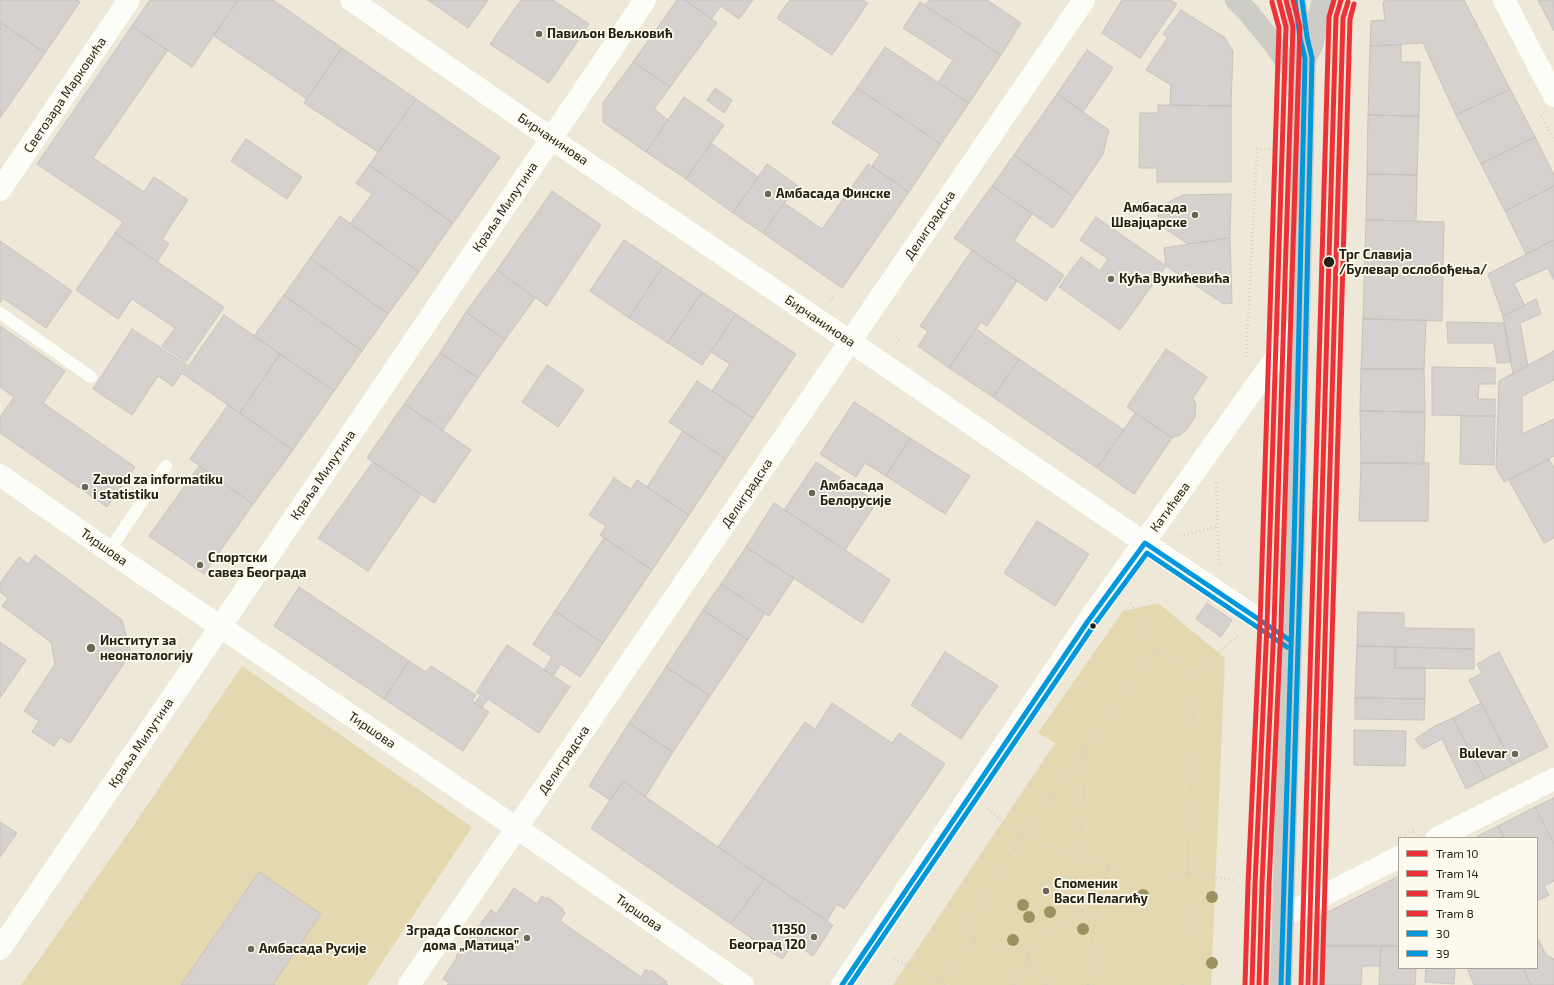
<!DOCTYPE html>
<html>
<head>
<meta charset="utf-8">
<style>
  body { margin:0 }
  #map { position:relative; width:1554px; height:985px; overflow:hidden; background:#ede8d7; font-family:"Exo 2",sans-serif }
  canvas { display:block }
  .legend { position:absolute; left:1398px; top:837px; width:140px; height:132px; box-sizing:border-box; background:#fefbee; border:1px solid #a7a497; margin:0; padding:5px 7px; list-style:none; font-size:12px; color:#242115 }
  .legend li { display:flex; align-items:center; gap:8px; height:20px }
  .legend b { width:20px; border:1px solid #a7a497 }
</style>
</head>
<body>
<div id="map">
<canvas width="1554" height="985"></canvas>
<ul class="legend">
<li><b style="height:5px;background:#ed3237"></b>Tram 10</li>
<li><b style="height:5px;background:#ed3237"></b>Tram 14</li>
<li><b style="height:5px;background:#ed3237"></b>Tram 9L</li>
<li><b style="height:5px;background:#ed3237"></b>Tram 8</li>
<li><b style="height:5px;background:#0098da"></b>30</li>
<li><b style="height:5px;background:#0098da"></b>39</li>
</ul>
</div>
<script>
const ctx = document.querySelector('canvas').getContext('2d');
ctx.lineJoin = 'round';
function fillPath(path, color) { ctx.fillStyle = color; ctx.fill(path, 'evenodd'); }
const poly = rows => new Path2D(rows.map(r => 'M' + r).join(''));
function stroke(path, color, width, dash) { ctx.strokeStyle = color; ctx.lineWidth = width; ctx.lineCap = dash ? 'butt' : 'round'; ctx.setLineDash(dash || []); ctx.stroke(path); }
function drawText(font, color, halo, rows, align = 'center') {
  ctx.font = font + ' "Exo 2",sans-serif'; ctx.lineWidth = 3.5; ctx.setLineDash([]); ctx.textBaseline = 'middle'; ctx.strokeStyle = halo; ctx.fillStyle = color; for (const [text, x, y, turn = 0] of rows) {
    ctx.save(); ctx.translate(x, y); ctx.rotate((+turn || 0) * Math.PI / 180); ctx.textAlign = isNaN(turn) ? turn : align; if (halo) ctx.strokeText(text, 0, 0); ctx.fillText(text, 0, 0); ctx.restore();
  }
}
const green = poly([
  [1158,603,1225,658,1211,985,893,985,1055,743,1038,733,1123,611],
  [242,666,472,827,367,985,21,985,125,838]
]);
const building = poly([
  [0,0,77,0,80,2,45,53,0,22,0,0],
  [150,0,238,0,192,67,132,26,150,0],
  [238,0,273,0,342,48,307,99,214,36,238,0],
  [428,0,488,0,468,28,428,0],
  [521,0,553,0,589,24,549,83,490,44,521,0],
  [677,0,685,0,717,23,670,87,633,62,677,0],
  [685,0,753,0,739,19,721,6,711,19,685,0],
  [790,0,863,0,868,3,832,55,777,18,790,0],
  [929,0,987,0,1021,23,1001,55,925,6,929,0],
  [1122,0,1170,0,1177,4,1140,58,1102,33,1122,0],
  [1386,0,1464,0,1510,89,1456,115,1423,43,1370,46,1371,21,1385,20,1383,2,1386,0],
  [1538,0,1554,0,1554,31,1551,25,1538,0],
  [920,2,1001,55,969,103,938,83,953,60,903,28,920,2],
  [1181,10,1224,37,1233,51,1231,106,1170,105,1171,85,1146,70,1168,37,1163,34,1181,10],
  [0,22,45,53,0,118,0,22],
  [132,26,168,50,93,158,144,192,154,177,188,200,162,239,169,244,157,262,115,233,123,222,37,164,132,26],
  [1401,45,1401,62,1420,62,1419,116,1368,115,1370,46,1401,45],
  [885,47,969,103,941,144,857,88,885,47],
  [342,48,416,99,378,152,304,103,342,48],
  [1087,50,1113,68,1083,112,1057,94,1087,50],
  [633,62,670,87,654,109,668,120,646,152,603,122,603,103,633,62],
  [715,88,732,100,724,113,707,100,715,88],
  [857,88,941,144,909,192,872,166,880,154,832,123,857,88],
  [1510,89,1535,137,1481,164,1456,115,1510,89],
  [1057,94,1109,130,1103,154,1074,197,1014,155,1057,94],
  [684,97,724,125,686,179,646,152,684,97],
  [416,99,500,157,453,223,369,165,416,99],
  [1158,105,1231,106,1231,182,1157,182,1157,168,1139,168,1140,113,1158,113,1158,105],
  [1368,115,1419,116,1417,175,1367,174,1368,115],
  [1535,137,1554,175,1554,186,1505,211,1481,164,1535,137],
  [246,139,302,177,287,199,231,161,246,139],
  [711,143,758,177,733,213,686,179,711,143],
  [1014,155,1074,197,1053,228,992,186,1014,155],
  [767,164,797,185,763,233,733,213,767,164],
  [868,164,909,192,842,288,763,233,784,203,822,229,868,164],
  [369,165,453,223,419,272,350,224,372,194,356,183,369,165],
  [1367,174,1417,175,1416,221,1366,220,1367,174],
  [992,186,1032,214,1014,241,1064,275,1046,301,954,238,992,186],
  [1554,186,1554,240,1526,254,1505,211,1554,186],
  [552,191,601,225,547,306,497,270,552,191],
  [1231,194,1230,238,1188,244,1158,224,1159,207,1183,195,1231,194],
  [340,216,419,272,388,314,310,258,340,216],
  [1096,217,1166,266,1120,330,1059,287,1081,257,1100,271,1108,259,1080,240,1096,217],
  [1366,220,1444,222,1442,321,1363,319,1366,220],
  [115,233,224,307,186,362,162,346,175,328,132,299,118,319,76,290,115,233],
  [1230,238,1232,303,1224,304,1166,266,1164,248,1230,238],
  [624,240,663,266,629,318,590,291,624,240],
  [1554,240,1554,280,1548,268,1514,283,1525,306,1503,316,1488,274,1554,240],
  [0,241,72,291,46,328,3,298,0,303,0,241],
  [972,250,1017,281,987,326,981,322,949,368,918,346,928,331,920,326,972,250],
  [310,258,388,314,362,351,284,295,310,258],
  [663,266,702,292,668,343,629,318,663,266],
  [497,270,535,298,505,340,466,312,497,270],
  [702,292,736,314,702,365,668,343,702,292],
  [284,295,362,351,334,391,254,336,284,295],
  [1536,299,1541,314,1520,323,1528,366,1513,374,1503,316,1536,299],
  [466,312,505,340,478,378,440,353,466,312],
  [736,314,796,354,753,418,712,391,730,364,711,352,736,314],
  [224,315,280,354,240,413,183,374,224,315],
  [1363,319,1426,320,1424,369,1361,369,1363,319],
  [1447,322,1504,323,1511,362,1497,363,1494,343,1448,343,1447,322],
  [0,326,65,371,43,403,135,467,107,507,0,433,0,417,14,397,0,387,0,326],
  [132,329,187,365,173,386,158,376,132,415,93,389,132,329],
  [976,329,1019,359,993,397,949,368,976,329],
  [1166,349,1207,377,1193,398,1196,405,1195,417,1188,428,1180,435,1172,438,1127,407,1166,349],
  [1554,351,1554,380,1522,396,1522,434,1554,419,1554,456,1504,482,1496,468,1499,381,1554,351],
  [440,353,478,378,443,430,404,404,440,353],
  [280,354,334,391,293,450,240,413,280,354],
  [1019,359,1124,430,1097,468,993,397,1019,359],
  [547,365,584,390,558,427,522,402,547,365],
  [1432,367,1495,368,1495,384,1479,384,1478,399,1495,399,1495,416,1432,415,1432,367],
  [1361,369,1424,369,1425,412,1360,411,1361,369],
  [697,381,753,418,726,459,669,422,697,381],
  [854,402,910,438,886,476,865,463,856,477,820,454,854,402],
  [404,404,471,450,434,503,367,458,404,404],
  [228,405,293,450,253,504,190,459,228,405],
  [1360,411,1425,412,1424,464,1361,463,1360,411],
  [1135,413,1172,438,1134,494,1097,468,1135,413],
  [1461,416,1495,416,1494,465,1460,464,1461,416],
  [683,431,726,459,689,515,647,487,683,431],
  [910,438,970,476,945,514,886,476,910,438],
  [1549,459,1554,468,1554,538,1544,543,1509,480,1549,459],
  [373,462,421,494,368,571,318,538,373,462],
  [816,462,877,502,845,550,784,510,816,462],
  [1361,463,1429,463,1428,521,1359,521,1361,463],
  [199,466,253,504,204,574,149,536,199,466],
  [614,478,631,489,637,480,689,515,652,570,600,535,606,526,589,515,614,478],
  [774,503,890,580,862,623,746,547,774,503],
  [1037,521,1089,554,1055,606,1004,573,1037,521],
  [604,538,652,570,603,643,555,611,604,538],
  [746,547,794,578,769,616,721,584,746,547],
  [35,555,122,620,131,653,70,743,60,737,54,746,32,732,39,721,24,711,55,664,51,642,2,606,8,598,0,592,0,583,19,557,28,564,35,555],
  [721,584,765,613,748,640,703,610,721,584],
  [299,587,409,661,384,699,274,626,299,587],
  [1207,603,1232,620,1221,637,1196,619,1207,603],
  [703,610,748,640,710,696,666,667,703,610],
  [555,611,603,643,580,677,561,664,553,676,544,670,552,657,533,644,555,611],
  [1358,612,1404,613,1404,628,1474,629,1474,649,1357,646,1358,612],
  [0,642,26,660,0,698,0,642],
  [507,645,570,687,539,733,488,699,482,707,475,703,481,695,476,692,507,645],
  [1357,646,1395,647,1395,668,1425,668,1425,699,1355,698,1357,646],
  [1395,647,1474,649,1474,669,1395,668,1395,647],
  [945,652,998,686,961,739,911,705,945,652],
  [1499,652,1548,747,1513,765,1469,680,1482,673,1477,664,1499,652],
  [409,661,426,672,431,666,476,695,472,701,489,712,463,751,384,699,409,661],
  [666,667,710,696,673,752,629,723,666,667],
  [1355,698,1425,699,1424,720,1355,719,1355,698],
  [832,703,892,743,899,733,945,764,844,909,837,904,827,921,718,847,805,722,815,729,832,703],
  [1481,703,1513,765,1485,779,1453,718,1481,703],
  [1453,718,1485,779,1466,789,1442,739,1423,749,1415,739,1435,726,1453,718],
  [629,723,673,752,645,797,623,781,610,800,589,786,629,723],
  [1354,730,1406,731,1405,766,1354,765,1354,730],
  [623,781,764,879,731,924,591,828,623,781],
  [1554,798,1554,844,1535,807,1554,798],
  [1535,807,1554,844,1554,881,1544,886,1549,895,1537,901,1537,838,1504,838,1498,826,1535,807],
  [0,822,17,833,0,857,0,822],
  [1498,826,1504,838,1475,838,1480,835,1498,826],
  [259,872,321,914,273,984,275,985,181,985,259,872],
  [1399,876,1399,946,1318,946,1320,916,1399,876],
  [764,879,833,925,813,956,794,943,782,959,731,924,764,879],
  [514,888,537,904,542,896,546,899,547,897,563,909,562,910,565,913,560,921,641,977,646,969,649,972,651,970,667,982,666,984,668,985,447,985,449,983,443,979,457,957,456,956,491,910,496,914,514,888],
  [1537,937,1546,955,1554,959,1554,985,1531,985,1523,968,1537,968,1537,937],
  [1318,946,1381,946,1380,966,1362,966,1361,985,1317,985,1318,946],
  [1381,946,1399,946,1399,968,1416,968,1415,985,1379,985,1381,946],
  [1426,968,1455,968,1454,984,1425,982,1426,968],
  [1467,968,1523,968,1531,985,1474,985,1467,968]
]);
const path = poly([
  [1541,116,1554,141],
  [1326,149,1338,149],
  [830,301,834,296],
  [896,344,900,339],
  [1246,357,1257,149,1279,149],
  [1216,483,1219,564],
  [1180,536,1217,527],
  [1131,603,1155,650],
  [988,809,1022,837,1079,859,1108,866,1187,874,1234,880],
  [1405,834,1415,829],
  [1079,859,1087,748],
  [1119,867,1120,847],
  [975,941,973,915,1022,837,1155,650,1195,673],
  [894,959,948,985],
  [941,982,957,957,975,941,991,943,1028,956,1030,967,1044,981,1046,985],
  [1014,985,1024,964,1038,940,1101,899],
  [1088,985,1090,950,1108,866],
  [1183,985,1195,673,1240,634]
]);
const service = poly([
  [0,313,91,377],
  [109,551,166,466]
]);
const minor = poly([
  [351,0,565,148,851,342,1145,543,1291,641],
  [1504,0,1554,96],
  [0,190,129,0],
  [0,475,109,551,543,846,743,985],
  [0,949,214,636,645,0],
  [409,985,1084,0],
  [842,985,1088,621,1298,327]
]);
const tertiary = poly([
  [1437,838,1554,779],
  [1283,916,1399,857]
]);
const secondary = poly([
  [1236,0,1247,11,1275,45,1304,88],
  [1305,58,1312,46,1323,0],
  [1281,985,1294,546,1305,58,1300,38,1295,0]
]);
const bus1 = poly([
  [842,985,1088,621,1145,543,1291,641],
  [1281,985,1294,546,1305,58,1300,38,1295,0]
]);
const bus2 = poly([
  [850,985,1094,625,1147,553,1287,647],
  [1288,985,1301,546,1312,58,1307,37,1302,0]
]);
const tram1 = poly([
  [1252,985,1255,884,1267,625,1286,27,1279,0],
  [1308,985,1336,17,1341,0]
]);
const tram2 = poly([
  [1259,985,1262,884,1274,625,1293,27,1286,0],
  [1315,985,1343,18,1348,2]
]);
const tram3 = poly([
  [1245,985,1248,884,1260,625,1279,28,1272,2],
  [1301,985,1329,17,1334,0]
]);
const tram4 = poly([
  [1266,985,1269,885,1281,625,1300,27,1293,0],
  [1322,985,1350,19,1354,4]
]);
const trees = [
  [1143,895],
  [1212,897],
  [1023,905],
  [1050,912],
  [1029,917],
  [1083,929],
  [1013,940],
  [1212,963]
];
const markers = [
  [539,34,4,"#6a6759"],
  [768,194,4,"#6a6759"],
  [1195,215,4,"#6a6759"],
  [1329,262,6,"#242115"],
  [1111,279,4,"#6a6759"],
  [85,487,4,"#6a6759"],
  [812,493,4,"#6a6759"],
  [200,565,4,"#6a6759"],
  [1093,626,3.5,"#242115"],
  [91,648,5,"#6a6759"],
  [1515,754,4,"#6a6759"],
  [1046,891,4,"#6a6759"],
  [814,937,4,"#6a6759"],
  [527,938,4,"#6a6759"],
  [251,949,4,"#6a6759"]
];
const poiNames = [
  ["Павиљон Вељковић",547,34],
  ["Амбасада Финске",776,194],
  ["Амбасада",1187,208,"right"],
  ["Швајцарске",1187,223,"right"],
  ["Кућа Вукићевића",1119,279],
  ["Zavod za informatiku",93,480],
  ["i statistiku",93,495],
  ["Амбасада",820,486],
  ["Белорусије",820,501],
  ["Спортски",208,558],
  ["савез Београда",208,573],
  ["Институт за",100,641],
  ["неонатологију",100,656],
  ["Bulevar",1507,754,"right"],
  ["Споменик",1054,884],
  ["Васи Пелагићу",1054,899],
  ["11350",806,930,"right"],
  ["Београд 120",806,945,"right"],
  ["Зграда Соколског",519,931,"right"],
  ["дома „Матица”",519,946,"right"],
  ["Амбасада Русије",259,949]
];
const streetNames = [
  ["Светозара Марковића",65,95,-56],
  ["Бирчанинова",553,139,34],
  ["Краља Милутина",505,207,-56],
  ["Делиградска",930,225,-56],
  ["Бирчанинова",820,321,34],
  ["Краља Милутина",323,475,-56],
  ["Делиградска",747,493,-56],
  ["Катићева",1170,507,-54],
  ["Тиршова",104,547,35],
  ["Тиршова",372,730,34],
  ["Краља Милутина",141,743,-56],
  ["Делиградска",564,760,-56],
  ["Тиршова",639,913,35]
];
const stopNames = [
  ["Трг Славија",1339,255],
  ["/Булевар ослобођења/",1339,270]
];
fillPath(green, '#e3d8af');
fillPath(building, '#d6d1cf');
stroke(building, '#c8c2bf', 1);
stroke(path, '#d1cfcb', 2.5, [1, 3]);
stroke(service, '#fcfcf9', 12);
stroke(minor, '#fcfcf9', 22);
stroke(tertiary, '#fcfcf9', 22);
stroke(secondary, '#ceccc7', 22);
stroke(bus1, '#0098da', 5);
stroke(bus2, '#0098da', 5);
stroke(tram1, '#ed3237', 5);
stroke(tram2, '#ed3237', 5);
stroke(tram3, '#ed3237', 5);
stroke(tram4, '#ed3237', 5);
ctx.fillStyle = '#9c9261';
for (const [x, y] of trees) { ctx.beginPath(); ctx.arc(x, y, 6, 0, 2 * Math.PI); ctx.fill(); }
for (const [x, y, r, color] of markers) { const dot = new Path2D(); dot.arc(x, y, r, 0, 2 * Math.PI); ctx.fillStyle = color; ctx.fill(dot); stroke(dot, '#fefbee', 1.5); }
drawText('bold 13px', '#242115', '#fefbee', poiNames, 'left');
drawText('13px', '#242115', '#fefbee', streetNames);
drawText('bold 13px', '#242115', '#fefbee', stopNames, 'left');
</script>
</body>
</html>
